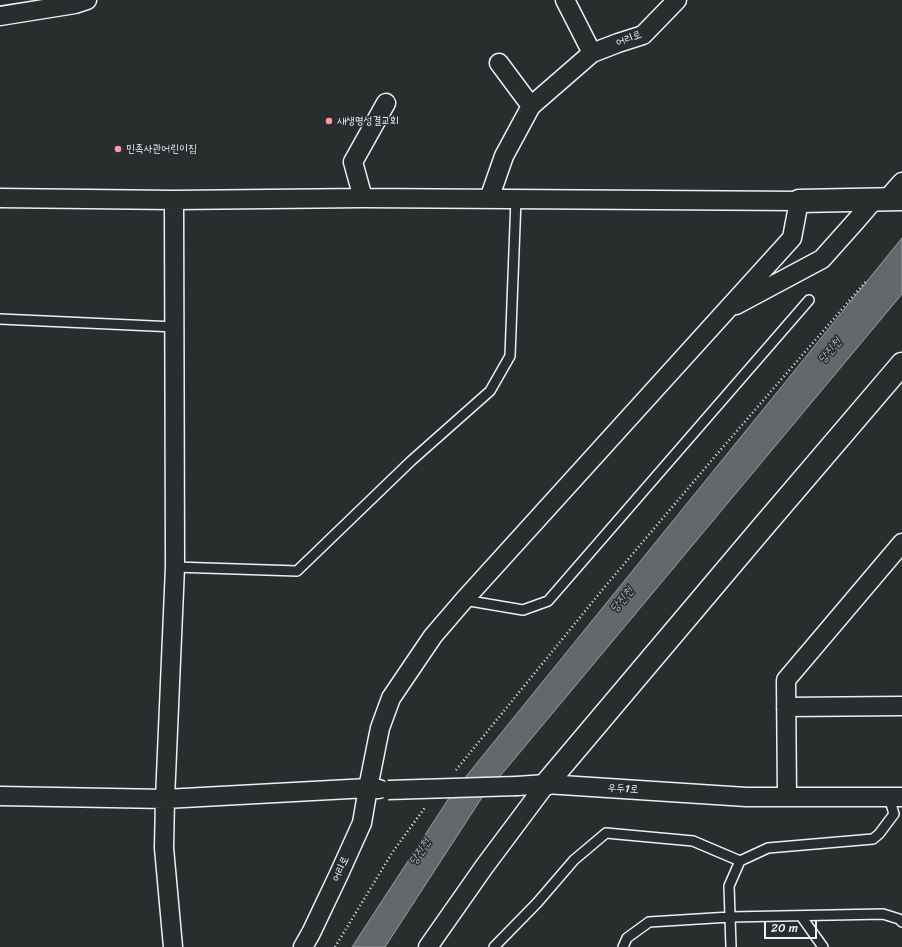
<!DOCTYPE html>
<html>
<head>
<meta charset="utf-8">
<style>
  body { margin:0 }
  #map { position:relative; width:902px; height:947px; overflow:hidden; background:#2a2d2e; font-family:Sriracha,sans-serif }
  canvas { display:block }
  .scale { position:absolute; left:764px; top:921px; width:53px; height:18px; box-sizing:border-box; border:2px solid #e8f1f8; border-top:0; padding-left:5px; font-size:12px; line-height:14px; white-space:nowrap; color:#e8f1f8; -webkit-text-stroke:3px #2a2d2e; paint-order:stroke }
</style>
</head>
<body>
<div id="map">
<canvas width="902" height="947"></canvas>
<div class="scale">20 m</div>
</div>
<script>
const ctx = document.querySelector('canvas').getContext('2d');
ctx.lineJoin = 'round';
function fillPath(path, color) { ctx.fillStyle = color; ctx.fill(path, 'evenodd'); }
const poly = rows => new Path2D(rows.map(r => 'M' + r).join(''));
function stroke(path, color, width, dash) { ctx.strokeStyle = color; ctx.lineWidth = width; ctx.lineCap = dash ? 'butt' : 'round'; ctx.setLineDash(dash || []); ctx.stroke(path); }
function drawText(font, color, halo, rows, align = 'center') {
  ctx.font = font + ' Sriracha,"Poor Story",sans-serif'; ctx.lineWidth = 3; ctx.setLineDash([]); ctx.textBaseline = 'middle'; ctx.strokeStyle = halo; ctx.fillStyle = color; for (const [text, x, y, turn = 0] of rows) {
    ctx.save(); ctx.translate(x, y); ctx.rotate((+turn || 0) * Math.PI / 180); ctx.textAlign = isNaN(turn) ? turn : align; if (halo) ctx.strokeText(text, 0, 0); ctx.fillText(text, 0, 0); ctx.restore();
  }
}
const water = poly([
  [902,238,902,294,481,799,385,947,352,947,451,795,902,238]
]);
const path = poly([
  [456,770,603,589,717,454,867,280],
  [335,947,392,853,426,806]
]);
const lane = poly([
  [0,319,175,327],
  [175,567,297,571,411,461,490,391,510,356,516,199],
  [464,600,523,610,548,601,809,300],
  [801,916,823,947],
  [494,947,537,903,574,860,606,833,693,841,740,861],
  [623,947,627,938,649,922,730,917,883,914,899,919,902,922],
  [731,947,729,886,740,861,768,848,873,839,879,834,894,814,889,797]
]);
const street = poly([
  [565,0,592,53],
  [0,16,75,4,87,0],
  [499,63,531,106],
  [0,198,174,200,363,198,799,201,792,238,464,600,433,636,391,698,380,728,368,788,362,823,339,874,311,933,303,947],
  [363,198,353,162,386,103],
  [489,199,504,156,531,106,592,53,618,43,643,35,677,0],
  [887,199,902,182],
  [736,305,822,259,855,222,874,200],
  [786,707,902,706],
  [517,786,546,784,746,797,902,797],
  [0,796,165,799,368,788,379,789],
  [787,797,786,680,902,543],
  [173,947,164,848,165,799,175,567,174,200],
  [428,947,484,867,546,784]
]);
const secondary = poly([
  [799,201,902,199],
  [546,784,762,528,902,364]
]);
const streetBridge = poly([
  [388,790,517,786]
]);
const markers = [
  [329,121,4,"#ff9aa2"],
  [118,149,4,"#ff9aa2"]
];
const streetNames = [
  ["어리로",629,39,-21],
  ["우두1로",623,789,4],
  ["어리로",341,869,-65]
];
const poiNames = [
  ["새생명성결교회",337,121],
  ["민족사관어린이집",126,149]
];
const waterNames = [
  ["당진천",830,351,-50],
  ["당진천",622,600,-50],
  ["당진천",420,852,-57]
];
fillPath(water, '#63686b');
stroke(water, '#989fa3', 1);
stroke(lane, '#e8f1f8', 12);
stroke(street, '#e8f1f8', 21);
stroke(secondary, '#e8f1f8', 25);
stroke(path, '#e8f1f8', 2.5, [1, 3]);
stroke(lane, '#2a2d2e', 9);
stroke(street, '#2a2d2e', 18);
stroke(secondary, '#2a2d2e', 22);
stroke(streetBridge, '#e8f1f8', 21, []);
stroke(streetBridge, '#2a2d2e', 18);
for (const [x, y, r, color] of markers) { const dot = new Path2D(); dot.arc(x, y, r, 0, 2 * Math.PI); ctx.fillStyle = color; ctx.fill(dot); stroke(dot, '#2a2d2e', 1.5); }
drawText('11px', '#e8f1f8', '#2a2d2e', streetNames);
drawText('11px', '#e8f1f8', '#2a2d2e', poiNames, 'left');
drawText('italic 12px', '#acb3b9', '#2a2d2e', waterNames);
</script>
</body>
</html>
